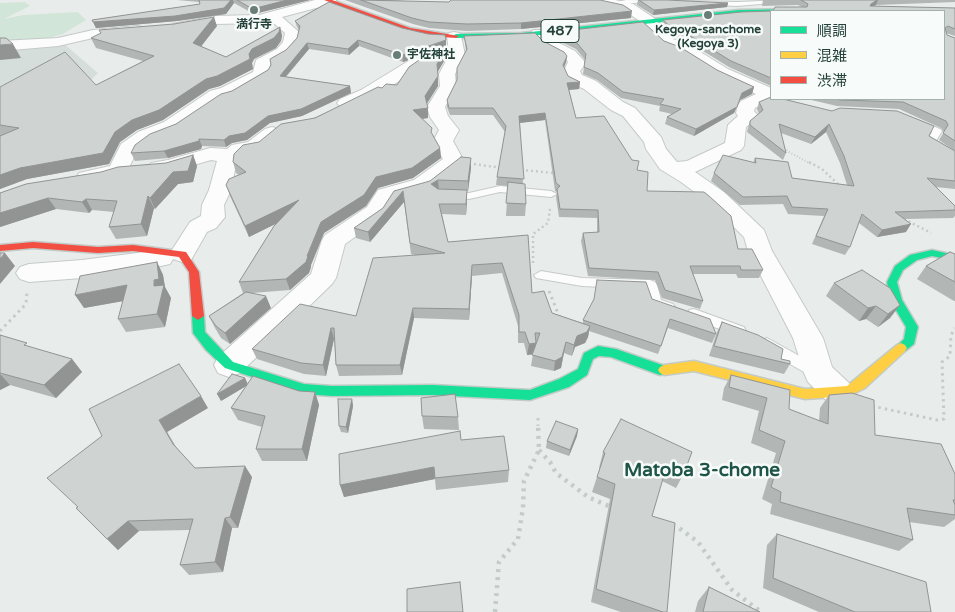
<!DOCTYPE html>
<html>
<head>
<meta charset="utf-8">
<style>
  body { margin:0 }
  #map { position:relative; width:955px; height:612px; overflow:hidden; background:#e8edeb; font-family:"Varela Round","Noto Sans JP",sans-serif }
  canvas { display:block }
  .legend { position:absolute; left:770px; top:10px; width:175px; height:90px; box-sizing:border-box; background:#f7fbf9; border:1px solid #a3b1ad; margin:0; padding:6px 9px; list-style:none; font-size:15px; color:#24423a }
  .legend li { display:flex; align-items:center; gap:10px; height:25px }
  .legend b { width:25px; border:1px solid #a3b1ad }
</style>
</head>
<body>
<div id="map">
<canvas width="955" height="612"></canvas>
<ul class="legend">
<li><b style="height:6px;background:#16e098"></b>順調</li>
<li><b style="height:6px;background:#ffcf43"></b>混雑</li>
<li><b style="height:6px;background:#f24e42"></b>渋滞</li>
</ul>
</div>
<script>
const ctx = document.querySelector('canvas').getContext('2d');
ctx.lineJoin = 'round';
function fillPath(path, color) { ctx.fillStyle = color; ctx.fill(path, 'evenodd'); }
const poly = rows => new Path2D(rows.map(r => 'M' + r).join(''));
function stroke(path, color, width, dash) { ctx.strokeStyle = color; ctx.lineWidth = width; ctx.lineCap = dash ? 'butt' : 'round'; ctx.setLineDash(dash || []); ctx.stroke(path); }
function drawText(font, color, halo, rows, align = 'center') {
  ctx.font = font + ' "Varela Round","Noto Sans JP",sans-serif'; ctx.lineWidth = 5; ctx.setLineDash([]); ctx.textBaseline = 'middle'; ctx.strokeStyle = halo; ctx.fillStyle = color; for (const [text, x, y, turn = 0] of rows) {
    ctx.save(); ctx.translate(x, y); ctx.rotate((+turn || 0) * Math.PI / 180); ctx.textAlign = isNaN(turn) ? turn : align; if (halo) ctx.strokeText(text, 0, 0); ctx.fillText(text, 0, 0); ctx.restore();
  }
}
const built = poly([
  [63,43,98,73,72,99,0,138,0,48]
]);
const green = poly([
  [25,2,30,6,4,19,23,15,78,12,86,20,63,34,42,40,0,44,0,3]
]);
const pathFar3 = poly([
  [782,146,789,152,811,164]
]);
const pathFar2 = poly([
  [809,162,822,169,840,186],
  [474,164,502,168],
  [521,170,555,173],
  [904,219,931,233],
  [533,263,533,234,548,223,550,209]
]);
const pathFar1 = poly([
  [549,291,560,318],
  [0,331,26,304,27,292],
  [872,406,937,420,944,419,942,362,950,356,951,335,955,328],
  [538,418,538,426]
]);
const path = poly([
  [539,450,550,462,556,473,588,497,611,507],
  [672,526,679,528,698,542,732,590,761,612],
  [495,612,499,562,518,539,523,508,524,481,539,450,538,425]
]);
const lane = poly([
  [626,0,737,2,786,0,783,2,737,6,643,2,616,5,613,3,626,0],
  [915,119,940,129,942,131,936,141,955,152,955,159,928,144,926,142,932,132,912,124,912,120,915,119],
  [500,186,551,191,557,194,551,197,500,192,469,199,450,198,444,195,450,192,469,193,500,186],
  [541,271,582,278,650,280,655,282,657,285,661,300,673,304,675,307,673,310,668,312,650,306,645,289,582,286,536,278,534,275,541,271],
  [694,309,744,327,746,331,744,335,739,336,689,318,687,314,689,310,694,309],
  [767,338,821,368,824,372,821,376,816,378,811,376,762,348,760,344,762,340,767,338]
]);
const street = poly([
  [315,0,336,0,335,3,282,17,299,32,297,43,287,55,270,65,271,72,269,75,233,96,222,99,178,130,152,140,137,151,126,174,107,181,87,184,79,183,76,178,79,173,110,166,121,144,138,132,164,122,210,91,221,88,253,72,256,60,277,49,283,42,285,33,270,20,259,23,215,24,178,31,173,30,171,27,173,24,215,16,259,15,315,0],
  [593,0,615,0,633,4,654,18,655,23,673,39,689,45,728,69,771,88,771,99,774,99,755,108,754,111,759,117,746,127,744,146,741,150,695,172,724,192,764,230,772,251,823,338,832,367,849,383,854,392,849,401,838,405,827,401,808,382,804,373,793,338,748,251,744,237,708,202,681,182,660,169,646,149,644,142,623,116,611,110,584,89,569,82,564,71,568,62,565,57,543,46,531,33,533,30,543,30,553,40,575,51,584,61,584,66,580,71,582,75,596,81,623,102,635,108,661,137,666,149,677,162,687,161,725,143,728,125,738,116,736,113,738,105,741,101,756,94,716,75,679,51,663,45,641,25,640,21,623,10,594,3,593,0],
  [137,26,142,27,144,30,142,33,93,38,58,46,0,51,0,41,58,38,93,30,137,26],
  [454,32,459,33,461,36,465,55,455,74,456,86,445,107,448,116,459,130,453,141,464,161,430,190,394,200,383,217,345,244,336,278,332,284,240,373,229,377,218,373,214,365,218,357,311,274,322,240,325,235,367,207,378,190,414,180,443,159,433,141,439,130,430,117,427,107,440,86,439,74,447,59,422,66,373,98,352,107,346,108,340,107,337,103,340,99,361,90,410,60,443,50,449,52,447,36,449,33,454,32],
  [272,127,279,129,282,133,279,137,261,151,245,154,236,164,231,190,224,205,225,217,216,228,207,232,191,260,182,262,173,259,170,264,161,266,82,278,29,282,20,279,16,273,20,267,29,264,82,260,161,250,170,253,190,222,201,216,202,205,209,190,217,161,211,160,170,172,158,173,151,171,148,167,151,163,168,160,210,148,227,149,232,145,248,142,265,129,272,127]
]);
const fast = poly([
  [798,9,801,11,739,14,521,37,456,38,453,36,456,34,521,33,739,10,798,9],
  [932,250,955,255,955,261,932,256,917,260,903,270,897,282,902,300,918,327,914,344,905,351,897,351,895,348,904,339,906,327,890,300,887,282,895,266,910,255,932,250],
  [198,312,204,316,205,332,233,362,304,384,332,386,433,385,530,390,559,379,578,369,584,353,598,346,616,349,668,367,670,370,668,373,660,375,611,357,599,356,593,359,587,375,569,387,530,400,433,395,332,396,304,394,225,368,206,350,193,333,192,316,198,312]
]);
const slow = poly([
  [901,343,905,345,907,348,905,351,865,388,849,396,805,399,694,371,664,375,660,373,658,370,660,367,664,365,694,361,805,389,847,386,897,345,901,343]
]);
const jam = poly([
  [324,0,332,0,410,28,459,36,456,38,429,36,406,30,324,0],
  [33,242,98,247,133,245,186,252,199,272,204,316,198,320,192,316,189,272,179,257,133,251,98,253,33,248,0,251,0,245,33,242]
]);
const wall = poly([
  [177,0,310,0,258,13,252,13,234,3,226,14,177,21,96,28,92,20,200,4,199,2],
  [345,0,393,0,631,18,521,29,467,31,429,28,413,24],
  [638,0,728,3,727,7,653,15,637,5],
  [763,0,955,0,955,2,876,5,873,6,955,8,955,36,946,33,947,35,955,38,955,151,939,140,944,132,941,128,899,109,837,106,807,99,944,99,771,11,771,86,729,67,690,43,674,37,661,26,663,20,773,11,802,7,798,5,762,6],
  [295,21,446,47,403,62,359,46,349,55,309,49,286,77,350,86,351,93,302,116,270,123,247,140,232,143,226,147,202,146,201,149,168,158,135,161,131,153,176,124,232,91,268,70,297,38,299,30,297,27],
  [217,26,201,46,226,57,280,27,282,36,281,41,276,48,254,59,252,63,253,69,220,86,209,89,163,120,137,130,120,142,109,164,27,179,0,189,0,87,96,85,143,61,96,48,91,38,101,33,99,30],
  [554,32,664,41,717,70,754,87,752,94,740,100,734,113,694,136,665,124,667,117,672,114,659,111,660,106,621,98,597,80,583,74,585,60,576,49,553,38],
  [464,36,543,41,567,56,566,62,564,67,568,76,580,82,579,89,569,90,576,118,637,170,647,191,738,249,763,270,759,278,738,278,736,274,693,274,703,301,700,309,662,298,655,280,588,276,581,241,583,233,597,232,597,218,559,217,556,197,557,192,555,191,545,120,520,123,523,183,526,204,525,216,506,216,508,186,496,185,497,177,505,132,493,115,450,115,447,107,447,100,457,80,466,51],
  [444,61,437,73,438,86,427,104,428,118,422,119,432,134,440,148,441,158,413,178,378,188,366,206,324,233,311,265,311,267,309,273,290,290,252,293,271,308,230,344,221,338,215,328,209,316,243,293,239,282,275,224,249,237,230,196,226,185,239,175,236,173,233,162,259,142,382,88,397,85],
  [759,102,929,136,955,151,955,189,936,187,955,206,955,216,953,218,905,219,906,232,877,237,859,223,850,247,845,255,812,244,824,216,788,214,783,204,740,205,711,181,714,173,753,163,755,158,792,178,847,185,840,163,826,132,811,144,781,133,786,153,783,160,747,132,748,128,750,121,759,114,757,109],
  [193,155,197,166,193,182,178,184,155,209,154,208,147,236,116,239,109,227,114,212,92,210,89,213,56,209,0,227,0,193,166,163],
  [471,168,468,191,467,191,467,201,466,215,442,214,448,242,528,235,532,293,552,313,583,323,583,320,652,299,716,334,712,343,668,328,658,354,589,331,588,337,585,343,575,347,572,356,564,353,561,368,554,371,531,366,533,354,527,355,524,343,518,343,518,326,502,273,472,276,469,320,414,318,402,375,339,376,336,365,334,339,326,376,304,374,257,359,252,349,356,316,415,255,411,254,404,202,370,242,356,238,354,228,430,181],
  [955,254,955,301,954,301,917,279,926,266],
  [157,262,163,275,165,287,171,298,165,327,126,332,118,319,123,301,84,308],
  [834,283,900,305,890,318,878,327,866,319,859,321,826,296],
  [722,322,781,359,790,364,784,374,709,356,717,332],
  [0,335,30,347,72,359,82,372,56,398,10,385,0,390],
  [731,375,789,409,819,421,820,408,829,395,875,435,955,474,955,519,944,527,909,522,913,540,899,551,770,514,772,504,762,499,776,453,751,443,759,411,722,400,724,388],
  [245,378,248,384,299,391,315,392,319,405,307,461,262,461,256,449,262,427,238,420,231,408,246,386,221,401],
  [352,399,353,406,348,433,341,432,339,426],
  [208,408,167,432,176,447,195,468,252,477,238,528,232,528,223,572,189,575,180,565,190,530,139,531,118,550,107,539,78,507,102,436],
  [422,416,458,417,459,430,424,429],
  [621,419,684,473,676,488,662,481,652,516,667,612,621,612,591,602,610,499,592,492,600,468,599,468,603,452],
  [578,429,577,436,569,456,546,448,547,441],
  [461,440,509,470,508,482,436,490,435,479,344,497,340,485],
  [777,534,931,612,819,612,763,588,767,545],
  [709,587,760,612,695,612,698,601]
]);
const shadedWall = poly([
  [231,0,233,0,234,3,226,14,177,21,96,28,93,22],
  [287,0,310,0,258,13,256,8],
  [877,0,878,0,876,5,868,9,871,4],
  [728,3,727,7,653,15,654,10],
  [632,11,631,18,521,29,521,23],
  [214,17,217,26,196,53,193,43],
  [280,27,282,36,281,41,276,48,254,59,252,63,253,69,220,86,209,89,163,120,137,130,120,142,109,164,27,179,0,189,0,175,115,132,132,120,206,79,249,54,252,49],
  [358,40,359,46,349,55,348,49],
  [446,40,446,47,403,62,403,55],
  [307,43,309,49,281,82,280,76],
  [13,44,21,58,0,60,0,45],
  [444,52,444,61,437,73,437,64],
  [567,56,566,62,562,72,563,65],
  [438,76,438,86,425,106,425,96],
  [580,82,579,89,567,90,567,83],
  [350,86,351,93,302,116,270,123,247,140,232,143,226,147,224,140,229,136,268,116],
  [754,87,752,94,740,100,734,113,694,136,696,129,742,93],
  [428,108,428,118,414,120,413,110],
  [545,113,545,120,519,123,519,116],
  [829,124,826,132,811,144,815,137],
  [199,139,202,146,201,149,168,158,164,151],
  [440,148,441,158,413,178,378,188,366,206,324,233,311,265,311,267,309,273,290,290,286,279,307,256,321,222,376,177],
  [193,155,197,166,193,182,178,184,155,209,150,198,173,172],
  [471,158,471,168,468,191,468,181],
  [438,180,439,190,431,184],
  [467,190,467,201,466,215,466,204],
  [403,191,404,202,370,242,368,232],
  [148,196,154,208,147,236,141,224],
  [48,198,56,209,0,227,0,213],
  [86,199,92,210,89,213,82,202],
  [299,200,302,211,249,237,245,226],
  [911,224,906,232,877,237,882,230],
  [5,253,15,266,0,284,0,259],
  [157,262,163,275,165,287,171,298,165,327,157,314,154,286],
  [472,265,472,276,469,320,469,309],
  [127,285,135,299,84,308,75,295],
  [266,296,271,308,230,344,225,333],
  [900,305,890,318,878,327,888,314],
  [876,306,866,319,859,321,868,308],
  [413,308,414,318,402,375,400,365],
  [590,326,588,337,585,343,575,347,572,356,574,345,577,336],
  [331,328,334,339,326,376,323,365],
  [566,342,561,368,554,371,555,361],
  [536,343,535,354,527,355,529,344],
  [72,359,82,372,56,398,44,385],
  [0,374,10,385,0,390],
  [245,378,248,385,221,401,217,394],
  [315,392,319,405,307,461,302,449],
  [201,396,208,408,167,432,181,455,159,420],
  [352,399,353,406,348,433,346,427],
  [578,429,577,436,569,456,570,450],
  [245,466,252,477,238,528,230,517],
  [434,467,435,479,344,497,340,485],
  [225,518,232,528,223,572,215,562],
  [128,521,139,531,118,550,107,539]
]);
const building = poly([
  [199,0,231,0,224,8,175,16,93,22,92,20,200,4,199,0],
  [237,0,287,0,256,8,251,8,237,0],
  [361,0,449,2,451,0,600,0,623,5,632,11,521,23,467,24,429,22,412,18,361,0],
  [639,0,667,0,728,3,654,10,639,0],
  [801,0,877,0,871,4,870,6,955,8,955,29,948,26,945,28,947,35,955,38,955,141,943,133,948,125,946,121,903,102,840,100,837,99,944,99,944,11,771,11,771,78,731,61,692,37,675,31,663,20,741,12,773,11,775,7,807,7,808,4,801,0],
  [329,2,402,28,428,34,445,35,446,40,403,55,358,40,348,49,307,43,280,76,350,86,301,109,268,116,245,133,229,136,224,140,199,139,199,141,164,151,131,153,135,145,150,134,176,124,221,94,232,91,268,70,271,65,270,59,286,50,297,38,300,26,295,21,329,2],
  [214,17,193,43,226,57,280,27,279,32,274,38,252,49,249,54,250,59,217,76,206,79,159,110,132,120,115,132,103,153,20,168,0,175,0,136,19,128,0,125,0,87,65,52,96,85,154,56,91,38,101,33,99,30,174,24,214,17],
  [643,22,664,41,680,47,717,70,754,87,742,93,737,107,696,129,667,117,681,109,660,104,664,99,623,92,598,73,584,67,586,54,577,43,554,32,643,22],
  [535,33,543,41,564,52,567,56,563,65,568,76,580,82,567,83,576,118,604,116,632,160,639,161,637,170,648,172,647,191,704,192,709,196,731,216,738,249,752,249,763,270,741,270,740,266,690,266,703,301,665,290,658,272,589,268,583,233,599,232,598,210,560,209,557,189,560,186,556,183,545,113,519,116,524,179,497,177,506,126,493,108,449,108,447,100,457,80,457,68,467,49,464,36,535,33],
  [0,38,6,38,13,44,0,45,0,38],
  [444,52,437,64,438,76,425,96,428,108,413,110,432,128,431,132,440,148,412,168,376,177,364,195,321,222,307,256,308,256,306,262,286,279,239,282,274,226,299,200,245,226,226,185,229,179,246,172,233,162,234,154,243,145,259,142,281,124,315,118,378,87,382,88,386,84,397,85,409,67,422,58,444,52],
  [771,97,771,99,783,99,832,111,840,108,897,111,934,126,929,136,955,151,955,181,927,178,955,206,955,210,895,212,911,224,882,230,862,214,850,247,816,236,828,209,792,207,787,196,743,197,714,173,723,155,756,163,755,158,788,162,792,178,854,186,844,156,829,124,815,137,779,124,786,153,750,125,750,121,763,110,759,102,771,97],
  [193,155,188,171,173,172,150,198,148,196,141,224,109,227,117,201,86,199,82,202,48,198,0,213,0,193,26,184,101,172,118,167,166,163,193,155],
  [461,157,471,158,468,181,438,180,431,184,438,189,467,190,466,204,439,204,448,242,528,235,532,293,544,291,552,313,590,326,587,332,577,336,574,345,566,342,562,357,555,361,532,355,540,333,535,333,536,343,529,344,525,332,519,332,519,315,502,263,472,265,469,309,413,308,400,365,336,365,334,328,331,328,323,365,301,363,252,349,300,304,356,316,373,258,445,253,410,243,403,191,368,232,354,228,383,208,394,191,430,181,461,157],
  [508,182,525,184,526,204,506,203,508,182],
  [950,252,955,254,955,282,926,266,950,252],
  [0,253,5,253,0,259,0,253],
  [157,262,159,279,154,280,154,286,164,285,157,314,118,319,127,285,75,295,80,276,157,262],
  [862,270,890,288,900,305,888,314,876,306,868,308,834,283,862,270],
  [597,280,646,282,652,299,710,319,716,334,670,319,661,346,583,320,594,299,597,280],
  [246,292,266,296,225,333,216,326,209,316,246,292],
  [722,322,758,335,783,349,781,359,790,361,790,364,714,346,722,322],
  [0,335,27,343,24,345,72,359,44,385,0,373,0,335],
  [179,364,201,396,159,420,173,444,195,468,245,466,230,517,225,518,215,562,180,565,193,519,128,521,107,539,76,508,78,507,47,478,102,436,89,409,179,364],
  [232,374,245,378,217,394,232,374],
  [731,375,790,390,789,409,828,424,829,395,852,393,874,400,875,435,941,444,955,474,955,500,953,500,955,505,955,515,907,508,913,540,780,502,781,492,771,487,785,441,759,430,767,398,729,387,731,375],
  [253,376,299,391,315,392,302,449,256,449,265,416,231,408,253,376],
  [455,394,458,417,422,416,421,398,455,394],
  [338,399,352,399,346,427,339,426,338,399],
  [621,419,692,452,684,473,667,465,652,516,675,523,667,612,663,612,596,589,615,484,597,477,605,453,603,452,621,419],
  [556,421,578,429,570,450,547,441,556,421],
  [460,431,461,440,504,436,509,470,435,478,434,467,340,485,339,454,460,431],
  [777,534,926,582,931,612,855,612,773,578,777,534],
  [460,582,463,612,407,612,407,589,460,582],
  [709,587,760,612,703,612,709,587]
]);
const markers = [
  [254,10,5,"#697e78"],
  [708,15,5,"#697e78"],
  [397,55,5,"#697e78"]
];
const farPoinames = [
  ["満行寺",254,25],
  ["Kegoya-sanchome",708,30],
  ["(Kegoya 3)",708,44],
  ["宇佐神社",407,55,"left"]
];
const shields = [
  [560,31,38]
];
const shieldNames = [
  ["487",560,31]
];
const nearNeighbourhoodnames = [
  ["Matoba 3-chome",702,471]
];
fillPath(built, '#d6dedb');
fillPath(green, '#d1e6d8');
stroke(lane, '#c5cac8', 2);
stroke(street, '#c5cac8', 2);
stroke(fast, '#c3cbc8', 3);
stroke(slow, '#c3cbc8', 3);
stroke(jam, '#c3cbc8', 3);
stroke(pathFar3, '#c3ccca', 2, [1, 2]);
stroke(pathFar2, '#c3ccca', 2.5, [2, 3]);
stroke(pathFar1, '#c3ccca', 3, [2.5, 4]);
stroke(path, '#c3ccca', 4.5, [3, 5]);
fillPath(lane, '#fcfcfc');
fillPath(street, '#fcfcfc');
fillPath(fast, '#16e098');
fillPath(slow, '#ffcf43');
fillPath(jam, '#f24e42');
fillPath(wall, '#b2b6b5');
fillPath(shadedWall, '#919493');
fillPath(building, '#cfd4d2');
stroke(building, '#919493', 1);
for (const [x, y, r, color] of markers) { const dot = new Path2D(); dot.arc(x, y, r, 0, 2 * Math.PI); ctx.fillStyle = color; ctx.fill(dot); stroke(dot, '#f7fbf9', 2); }
drawText('bold 12px', '#24423a', '#f7fbf9', farPoinames);
for (const [x, y, w] of shields) { const box = new Path2D(); box.roundRect(x - w / 2, y - 11.5, w, 23, 4); ctx.fillStyle = '#f7fbf9'; ctx.fill(box); stroke(box, '#24423a', 1); }
drawText('bold 14px', '#24423a', null, shieldNames);
drawText('bold 19px', '#1f5548', '#f7fbf9', nearNeighbourhoodnames);
</script>
</body>
</html>
